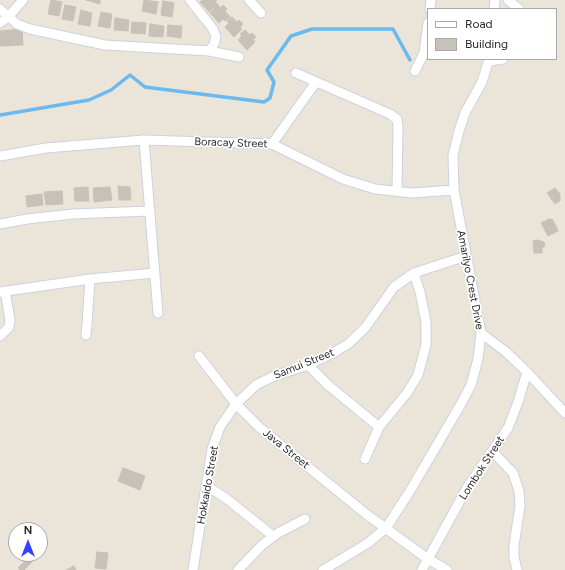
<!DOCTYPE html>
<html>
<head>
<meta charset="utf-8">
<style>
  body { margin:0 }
  #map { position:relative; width:565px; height:570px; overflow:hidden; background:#ebe5d9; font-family:Figtree,sans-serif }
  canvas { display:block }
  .legend { position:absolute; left:427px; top:8px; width:130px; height:52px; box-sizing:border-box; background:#fff; border:1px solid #a9a9a9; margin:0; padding:5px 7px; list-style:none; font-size:12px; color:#282828 }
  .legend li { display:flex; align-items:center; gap:8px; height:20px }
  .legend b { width:20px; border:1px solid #a9a9a9 }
  .north { position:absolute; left:8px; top:522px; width:40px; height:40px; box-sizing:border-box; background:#fff; border:1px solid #a9a9a9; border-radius:50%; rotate:0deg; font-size:11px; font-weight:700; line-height:16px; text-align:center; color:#282828 }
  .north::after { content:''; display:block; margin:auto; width:14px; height:18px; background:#3641fb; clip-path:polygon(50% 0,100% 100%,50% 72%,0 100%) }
</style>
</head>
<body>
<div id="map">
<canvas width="565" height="570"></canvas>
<ul class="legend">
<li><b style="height:5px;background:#fff"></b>Road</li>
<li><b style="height:11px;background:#c6c2b9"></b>Building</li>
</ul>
<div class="north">N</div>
</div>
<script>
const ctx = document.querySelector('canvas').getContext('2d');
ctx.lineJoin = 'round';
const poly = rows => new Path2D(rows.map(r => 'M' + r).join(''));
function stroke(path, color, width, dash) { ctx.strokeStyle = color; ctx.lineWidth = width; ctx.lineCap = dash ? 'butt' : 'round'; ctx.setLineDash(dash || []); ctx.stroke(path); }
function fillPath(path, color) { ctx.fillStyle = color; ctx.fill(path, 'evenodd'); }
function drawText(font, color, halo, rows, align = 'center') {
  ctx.font = font + ' Figtree,sans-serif'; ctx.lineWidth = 3.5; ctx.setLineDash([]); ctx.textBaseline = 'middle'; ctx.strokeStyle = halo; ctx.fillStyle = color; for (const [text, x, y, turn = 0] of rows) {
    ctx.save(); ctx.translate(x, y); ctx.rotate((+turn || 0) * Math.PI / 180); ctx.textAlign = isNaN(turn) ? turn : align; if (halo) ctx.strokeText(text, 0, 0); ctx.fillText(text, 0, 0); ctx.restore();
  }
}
const stream = poly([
  [0,115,89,100,111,90,130,75,145,87,264,102,270,98,274,82,267,70,291,36,312,29,393,29,410,60]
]);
const building = poly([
  [51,0,62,2,59,16,48,14,51,0],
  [86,0,100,0,100,4,86,0],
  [144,0,158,2,156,14,142,11,144,0],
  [203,0,217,0,215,2,218,4,209,12,200,2,203,0],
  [163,1,174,3,172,17,161,15,163,1],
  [65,5,76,7,73,21,62,19,65,5],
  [218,5,221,8,223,5,227,9,225,11,230,17,225,21,223,19,219,23,210,13,218,5],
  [81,10,92,13,90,26,78,24,81,10],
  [101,12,112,14,110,28,98,26,101,12],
  [232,17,237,22,239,20,243,24,240,27,242,29,234,37,225,27,229,23,227,21,232,17],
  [115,18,129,20,128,31,114,30,115,18],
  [132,22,146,23,145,34,131,33,132,22],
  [150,24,164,26,163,37,149,36,150,24],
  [168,25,182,26,181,38,167,36,168,25],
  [22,29,23,45,0,46,0,31,22,29],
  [245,30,250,35,252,33,256,37,253,39,255,42,247,50,238,40,242,36,240,34,245,30],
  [118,186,130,187,131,200,119,200,118,186],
  [88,187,89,201,75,201,74,188,88,187],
  [110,187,112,200,94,202,93,188,110,187],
  [555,188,560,194,560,201,555,204,547,193,555,188],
  [62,191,63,204,46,205,44,192,62,191],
  [42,194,43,205,27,207,26,196,42,194],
  [549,219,553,220,558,231,548,236,541,223,549,219],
  [537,240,544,242,545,246,542,248,542,253,534,253,533,241,537,240],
  [123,468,145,476,140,490,118,481,123,468],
  [97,552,108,553,106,569,95,568,97,552],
  [28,558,32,562,24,570,20,570,18,568,28,558],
  [74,566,76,570,66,570,74,566]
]);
const minor = poly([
  [190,0,213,29,216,37,214,44,209,51],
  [249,0,261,13],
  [508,0,519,9],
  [0,9,17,24,30,29,105,45,209,51,239,57],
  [430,9,431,0],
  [494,9,495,0],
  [0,23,8,17,23,0],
  [489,61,503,59],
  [415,71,424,53,428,23],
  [296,73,390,114,397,119,398,127,397,191],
  [144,140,158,313],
  [272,144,316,82],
  [0,156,46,148,144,140,272,144,343,179,375,189,412,193,454,190],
  [0,224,27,219,73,214,149,211],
  [0,292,90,279,155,273],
  [481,333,506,352,527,372,565,413],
  [86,335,87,324,90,279],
  [0,336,9,327,10,320,5,291],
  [199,356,236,404,259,427,366,514,428,559,447,570],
  [308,365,328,385,379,427],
  [493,452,513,473,519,491,520,506,514,545,514,557,517,570],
  [365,459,379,427,407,393,418,375,426,345,426,322,420,292,414,273],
  [207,486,227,499,273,536],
  [193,570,212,449,220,427,236,404,256,385,274,376,308,365,333,353,348,344,365,328,394,287,414,273,466,256],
  [238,570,262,545,278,533,305,519],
  [323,570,368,543,386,528,410,491,461,404,471,385,478,359,481,333,454,190,453,155,459,131,465,113,482,82,489,59],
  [422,570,468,486,508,428,518,402,527,372]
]);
const streetNames = [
  ["Boracay Street",231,143,2],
  ["Amarilyo Crest Drive",470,280,79],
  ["Samui Street",304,364,-22],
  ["Java Street",286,449,39],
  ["Lombok Street",482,468,-57],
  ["Hokkaido Street",208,485,-80]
];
stroke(stream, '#6abaef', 3.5);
fillPath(building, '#c6c2b9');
stroke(building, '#c6c2b3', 1);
stroke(minor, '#ced0e1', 11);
stroke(minor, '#fff', 9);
drawText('11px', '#282828', '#fff', streetNames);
</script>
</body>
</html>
